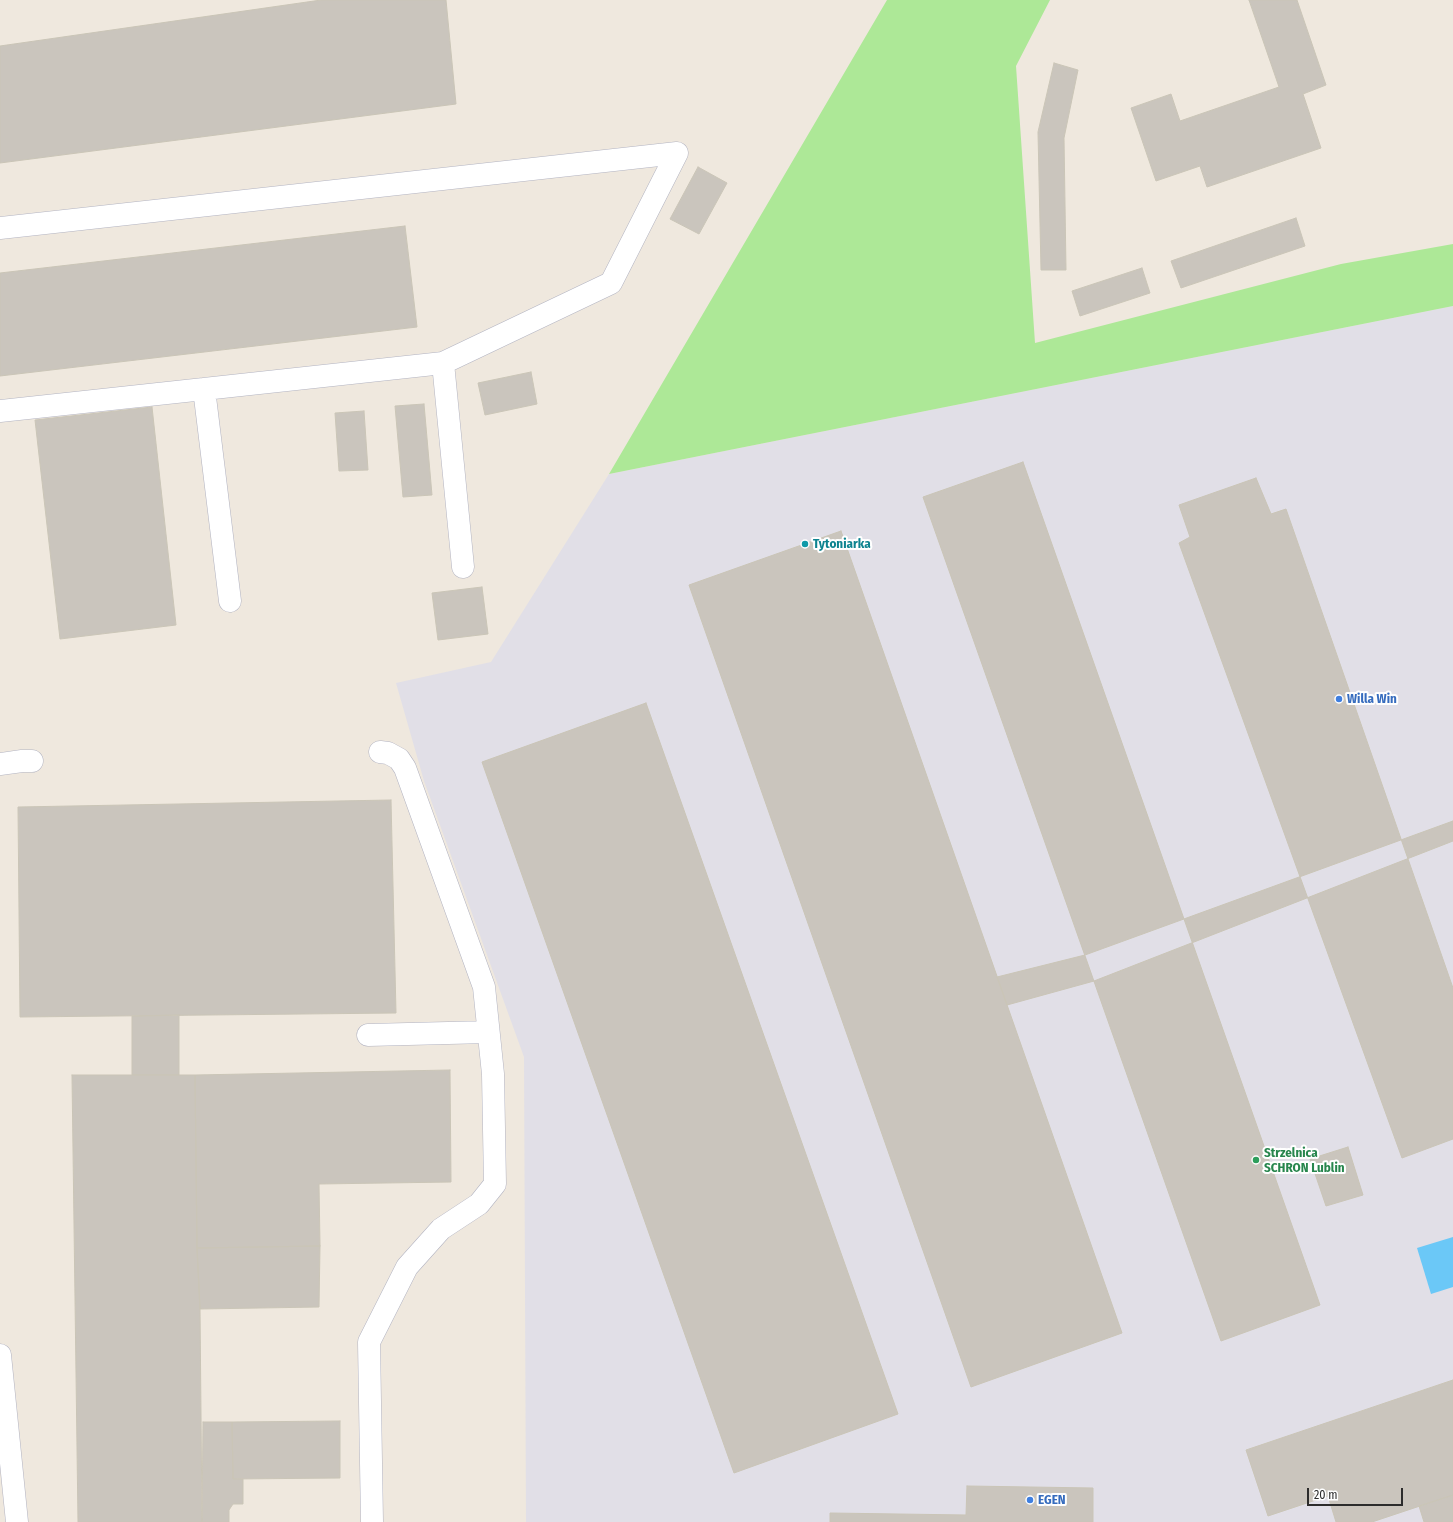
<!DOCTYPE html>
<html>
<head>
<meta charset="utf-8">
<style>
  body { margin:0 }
  #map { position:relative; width:1453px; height:1522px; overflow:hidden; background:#efe8de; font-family:"Fira Sans Condensed",sans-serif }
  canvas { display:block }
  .scale { position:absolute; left:1307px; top:1488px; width:96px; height:18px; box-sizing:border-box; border:2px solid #2c2c2c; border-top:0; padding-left:5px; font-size:12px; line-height:14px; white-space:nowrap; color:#2c2c2c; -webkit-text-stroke:3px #fff; paint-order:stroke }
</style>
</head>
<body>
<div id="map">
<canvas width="1453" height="1522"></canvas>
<div class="scale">20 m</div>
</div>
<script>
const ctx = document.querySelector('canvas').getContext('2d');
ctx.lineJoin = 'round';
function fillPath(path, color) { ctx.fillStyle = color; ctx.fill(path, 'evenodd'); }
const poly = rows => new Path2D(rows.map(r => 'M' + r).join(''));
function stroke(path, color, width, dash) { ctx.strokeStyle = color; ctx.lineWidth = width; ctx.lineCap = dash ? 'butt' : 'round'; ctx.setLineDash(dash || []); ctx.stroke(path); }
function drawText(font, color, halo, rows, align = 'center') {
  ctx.font = font + ' "Fira Sans Condensed",sans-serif'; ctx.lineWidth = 4; ctx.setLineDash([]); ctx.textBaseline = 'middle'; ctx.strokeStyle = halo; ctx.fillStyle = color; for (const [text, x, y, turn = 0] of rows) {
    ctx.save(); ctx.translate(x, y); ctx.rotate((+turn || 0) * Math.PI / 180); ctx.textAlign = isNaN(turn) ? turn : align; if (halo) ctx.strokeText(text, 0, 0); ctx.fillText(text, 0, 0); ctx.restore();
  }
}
const industrial = poly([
  [1453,306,1453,1522,526,1522,524,1057,424,781,396,683,491,662,609,474]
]);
const green = poly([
  [887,0,1050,0,1016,66,1035,343,1341,264,1453,244,1453,306,609,474]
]);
const water = poly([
  [1453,1237,1453,1287,1431,1294,1417,1248]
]);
const building = poly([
  [321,0,446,0,456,104,0,163,0,46,321,0],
  [1249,0,1297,0,1326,85,1303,94,1321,148,1207,187,1200,166,1156,181,1131,108,1171,94,1180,121,1279,87,1249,0],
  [1054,63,1078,70,1064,138,1066,270,1041,270,1038,132,1054,63],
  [698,167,727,183,699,234,670,219,698,167],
  [1296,218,1305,246,1181,288,1171,261,1296,218],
  [405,226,417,327,0,376,0,273,405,226],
  [1142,268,1150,293,1080,316,1072,291,1142,268],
  [531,372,537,404,485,415,478,383,531,372],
  [424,404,432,495,403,497,395,406,424,404],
  [152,407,176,625,60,639,35,420,152,407],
  [364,411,368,470,339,471,335,413,364,411],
  [1023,462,1320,1305,1221,1341,923,497,1023,462],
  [1256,478,1271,514,1286,509,1453,988,1453,1139,1402,1158,1179,543,1190,537,1179,505,1256,478],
  [841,531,1122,1333,971,1387,689,585,841,531],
  [482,587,488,634,438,640,432,593,482,587],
  [646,703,898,1414,734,1473,482,762,646,703],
  [391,800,396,1013,20,1017,18,807,391,800],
  [1453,821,1453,841,1094,981,1007,1005,997,977,1085,955,1453,821],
  [179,1015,179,1075,132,1075,132,1016,179,1015],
  [450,1070,451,1182,319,1184,320,1246,197,1248,195,1075,450,1070],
  [72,1075,195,1075,197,1248,200,1309,202,1522,78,1522,72,1075],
  [1348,1147,1363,1195,1326,1206,1310,1159,1348,1147],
  [320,1246,319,1307,200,1309,197,1248,320,1246],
  [1453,1380,1453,1495,1372,1522,1336,1522,1328,1496,1268,1516,1246,1450,1453,1380],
  [340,1421,340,1478,233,1479,232,1422,340,1421],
  [203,1422,232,1422,233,1479,243,1479,243,1504,233,1504,229,1510,229,1522,202,1522,203,1422],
  [967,1486,1093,1488,1093,1522,830,1522,830,1513,966,1515,967,1486],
  [1453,1495,1453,1522,1424,1522,1419,1506,1453,1495]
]);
const minor = poly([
  [0,228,677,153,611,283,443,363],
  [204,389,443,363,463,567],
  [0,411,204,389,230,601],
  [0,764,22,761,32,761],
  [368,1035,488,1032],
  [0,1355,17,1522],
  [372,1522,369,1342,407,1267,441,1229,479,1204,495,1184,493,1074,484,987,405,768,399,759,388,753,380,752]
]);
const markers = [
  [805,544,4,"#0f9aa8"],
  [1339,699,4,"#3f7fe0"],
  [1256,1160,4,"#2e9e5b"],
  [1030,1500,4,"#3f7fe0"]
];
const cultureNames = [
  ["Tytoniarka",813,544]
];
const shopNames = [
  ["Willa Win",1347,699],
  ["EGEN",1038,1500]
];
const leisureNames = [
  ["Strzelnica",1264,1153],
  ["SCHRON Lublin",1264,1168]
];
fillPath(industrial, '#e1dfe7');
fillPath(green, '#ade897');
fillPath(water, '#6bc8f7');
fillPath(building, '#cac5bd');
stroke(building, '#cac5b7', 1);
stroke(minor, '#b2b3c1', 23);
stroke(minor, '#fff', 22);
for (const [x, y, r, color] of markers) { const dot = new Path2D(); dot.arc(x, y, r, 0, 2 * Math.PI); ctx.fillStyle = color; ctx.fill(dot); stroke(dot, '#fff', 1.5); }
drawText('bold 13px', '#0d838f', '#fff', cultureNames, 'left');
drawText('bold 13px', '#366cbe', '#fff', shopNames, 'left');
drawText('bold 13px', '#27864d', '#fff', leisureNames, 'left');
</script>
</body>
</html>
